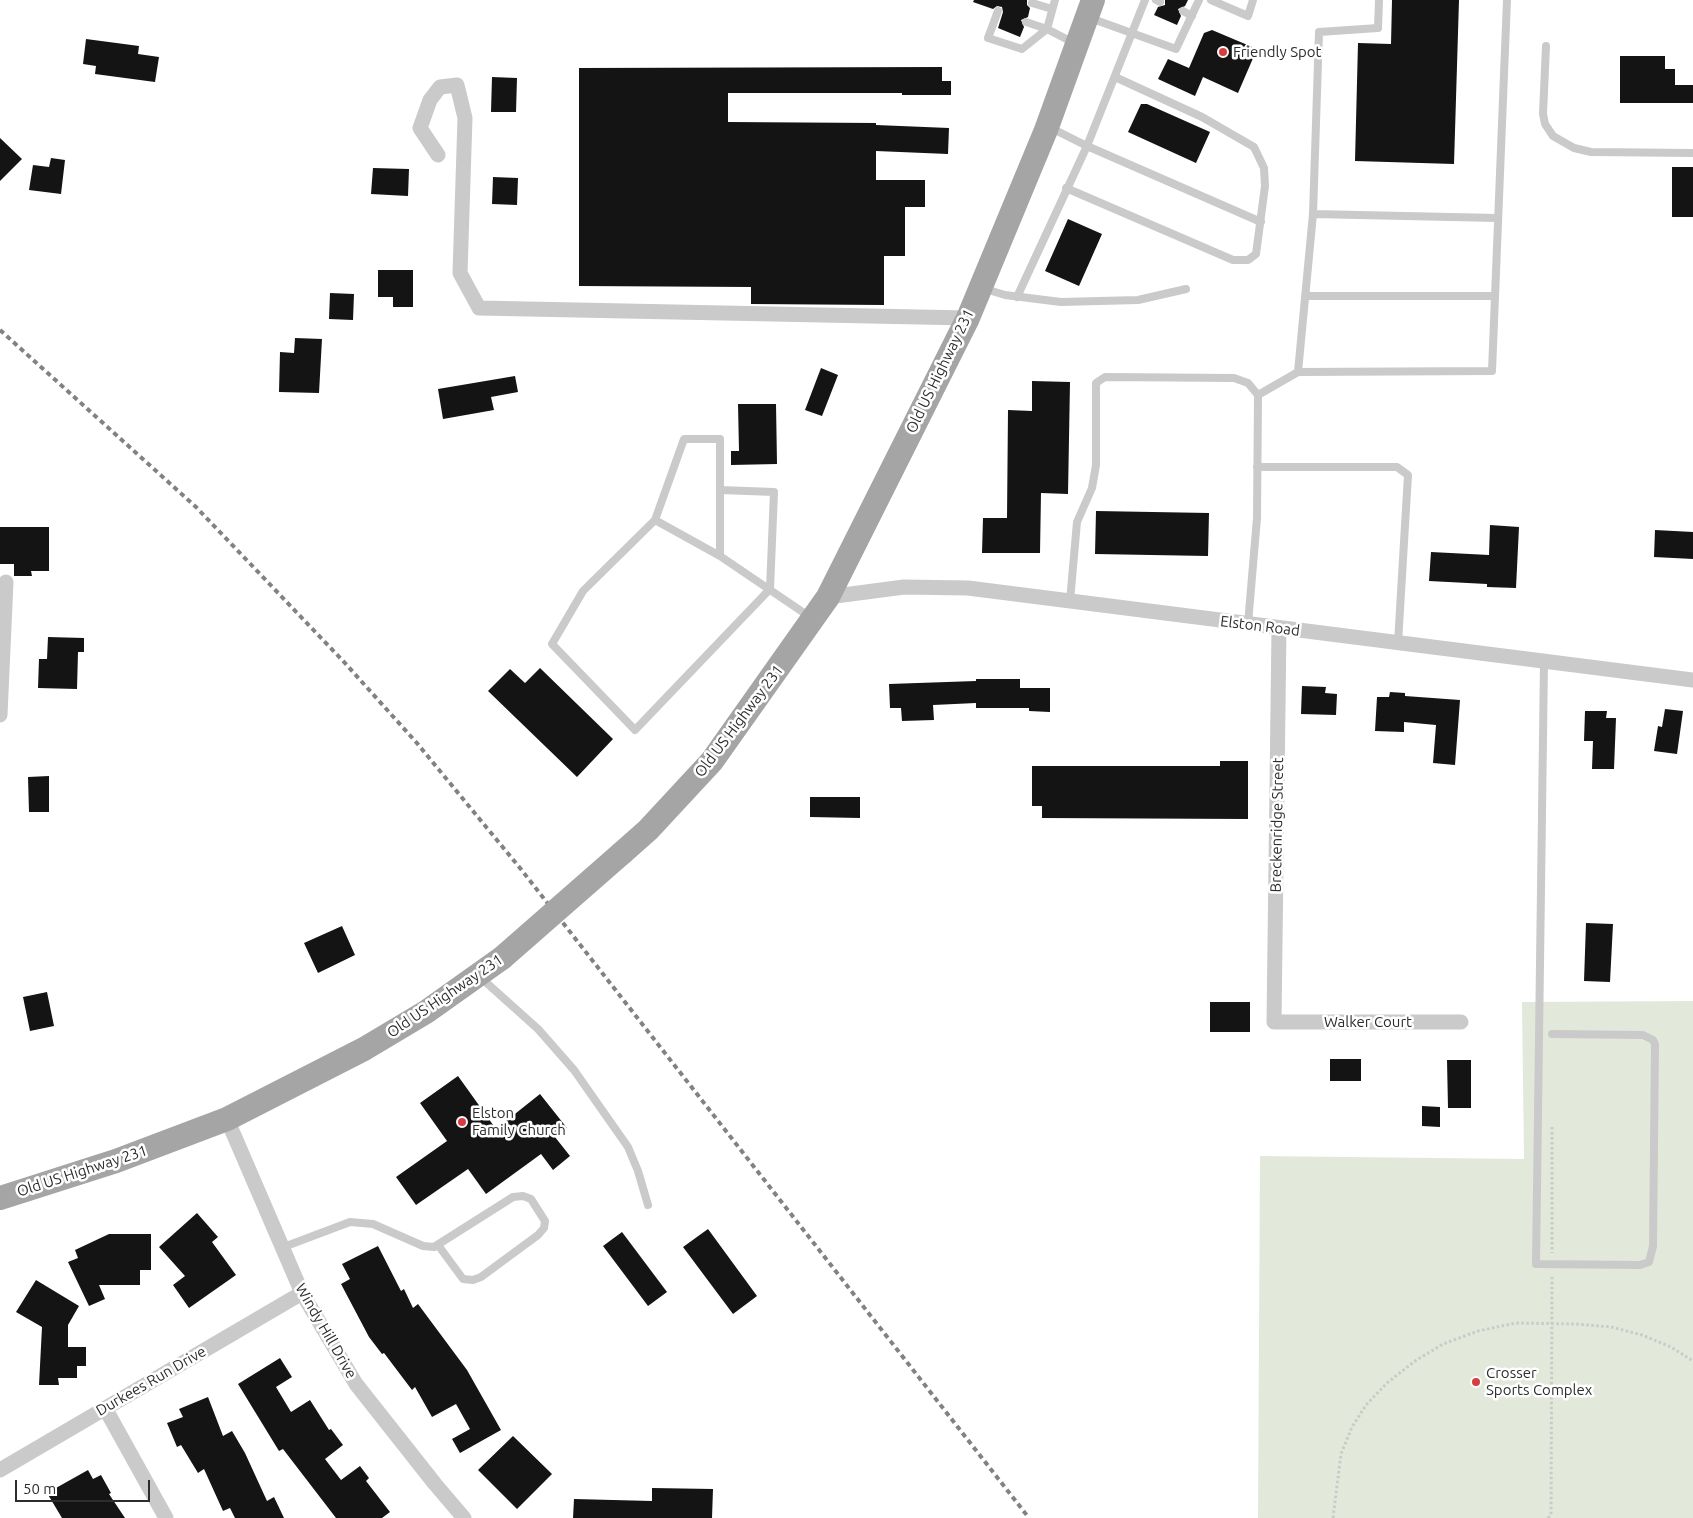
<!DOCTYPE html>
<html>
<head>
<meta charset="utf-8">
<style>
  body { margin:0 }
  #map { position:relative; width:1693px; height:1518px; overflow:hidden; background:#fff; font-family:Ubuntu,sans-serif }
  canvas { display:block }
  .scale { position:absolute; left:15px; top:1480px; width:135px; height:22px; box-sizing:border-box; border:2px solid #2d2d2d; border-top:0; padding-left:6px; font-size:15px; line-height:18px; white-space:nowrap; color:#2d2d2d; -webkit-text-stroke:4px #fff; paint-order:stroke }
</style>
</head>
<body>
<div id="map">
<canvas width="1693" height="1518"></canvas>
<div class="scale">50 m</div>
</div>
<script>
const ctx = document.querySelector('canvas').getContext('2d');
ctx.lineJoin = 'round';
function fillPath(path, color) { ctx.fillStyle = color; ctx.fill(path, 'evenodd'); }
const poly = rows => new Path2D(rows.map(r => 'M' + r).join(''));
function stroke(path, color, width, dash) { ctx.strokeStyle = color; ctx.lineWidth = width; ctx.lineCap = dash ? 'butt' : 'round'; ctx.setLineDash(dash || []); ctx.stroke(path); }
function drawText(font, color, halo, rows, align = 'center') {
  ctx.font = font + ' Ubuntu,sans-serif'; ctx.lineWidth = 5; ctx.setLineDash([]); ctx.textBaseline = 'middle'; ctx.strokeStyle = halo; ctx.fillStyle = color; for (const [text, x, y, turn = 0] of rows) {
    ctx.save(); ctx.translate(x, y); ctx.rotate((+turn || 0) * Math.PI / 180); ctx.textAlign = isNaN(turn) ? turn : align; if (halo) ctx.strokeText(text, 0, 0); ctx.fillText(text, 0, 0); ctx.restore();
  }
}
const green = poly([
  [1693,1001,1693,1518,1258,1518,1260,1156,1524,1159,1522,1002]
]);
const building = poly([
  [974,0,1027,0,1027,5,1030,8,1028,17,1021,20,1024,27,1020,37,998,28,1003,12,1002,7,997,6,993,9,973,2],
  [1165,0,1188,0,1185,6,1178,9,1181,16,1177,25,1154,15,1158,7,1165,5],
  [1392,0,1459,0,1454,164,1355,161,1358,43,1391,44],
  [1212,30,1257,49,1238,93,1203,77,1195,96,1158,79,1168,59,1189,68,1204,33],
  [86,39,139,46,138,54,159,57,155,82,95,74,96,66,83,64],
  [1620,56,1665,56,1665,69,1675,69,1675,85,1693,85,1693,103,1620,103],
  [942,67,942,81,951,81,951,95,902,95,902,93,728,93,728,122,876,123,876,125,949,128,948,154,876,151,876,180,925,180,925,207,905,207,905,256,884,256,884,305,751,304,751,287,579,286,579,68],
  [492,77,517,78,516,112,491,112],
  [1141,104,1147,104,1210,132,1196,163,1128,132],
  [0,138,22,159,0,181],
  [51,158,65,160,61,194,29,190,33,165,49,167],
  [1672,167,1693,167,1693,217,1672,217],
  [373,168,409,169,408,196,371,194],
  [493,177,518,178,517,205,492,204],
  [1068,219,1102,234,1079,286,1045,271],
  [378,270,413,270,413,307,393,307,393,297,378,297],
  [330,293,354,294,353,320,329,319],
  [295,338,322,339,319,393,279,392,280,352,294,353],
  [821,368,838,375,822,416,805,410],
  [515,376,518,392,491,397,494,410,443,419,438,389],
  [1032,381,1070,382,1068,494,1041,493,1040,553,982,553,983,518,1007,518,1008,410,1032,411],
  [738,404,776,404,777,464,731,465,731,451,739,451],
  [1096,511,1209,513,1208,556,1095,554],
  [1490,525,1519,527,1516,588,1487,587,1487,584,1429,581,1431,552,1489,555],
  [0,527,49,527,49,571,31,571,32,576,14,576,14,564,0,564],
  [1655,530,1693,532,1693,559,1654,557],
  [48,637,84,638,84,652,78,652,77,689,38,688,39,659,47,659],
  [540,668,613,739,577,777,488,691,510,669,525,683],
  [976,679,1020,679,1020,688,1050,688,1050,712,1029,711,1029,708,976,708,976,703,933,705,934,720,902,721,901,708,890,708,889,684,976,681],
  [1302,686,1326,687,1325,693,1337,694,1336,715,1301,714],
  [1390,692,1405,693,1405,696,1460,700,1455,765,1433,763,1436,725,1404,722,1404,732,1375,731,1377,697,1389,697],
  [1665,709,1683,711,1677,754,1654,751,1658,726,1662,727],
  [1585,711,1607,711,1606,718,1616,718,1614,769,1592,769,1593,741,1584,741],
  [1220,761,1248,761,1248,819,1042,818,1042,806,1032,806,1032,766,1220,766],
  [49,776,49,812,29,812,28,777],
  [810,797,860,797,860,818,810,817],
  [1586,923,1613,924,1610,982,1584,981],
  [342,926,355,955,318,973,304,943],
  [47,992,54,1026,30,1031,23,997],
  [1210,1002,1250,1002,1250,1032,1210,1032],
  [1330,1059,1361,1059,1361,1081,1330,1081],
  [1447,1060,1471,1060,1471,1108,1448,1108],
  [458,1076,496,1129,540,1094,567,1128,555,1137,570,1156,553,1170,541,1154,486,1194,468,1169,416,1205,396,1177,447,1141,420,1103],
  [1422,1106,1440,1107,1440,1127,1422,1126],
  [197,1213,218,1237,212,1242,236,1275,189,1308,173,1285,185,1276,159,1247],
  [708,1229,757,1296,733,1314,683,1247],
  [622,1232,667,1292,648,1306,603,1246],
  [109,1234,151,1234,151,1270,140,1270,140,1285,99,1285,105,1299,89,1306,68,1262,78,1258,75,1250],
  [378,1246,401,1291,404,1289,413,1308,418,1304,467,1370,501,1430,460,1453,452,1439,470,1429,456,1404,432,1417,415,1387,412,1390,384,1353,382,1354,369,1337,341,1284,350,1279,342,1264],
  [36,1280,79,1306,68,1325,68,1347,86,1347,86,1366,77,1366,77,1378,58,1378,59,1385,39,1385,42,1327,16,1312],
  [280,1358,292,1377,276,1387,291,1412,310,1400,329,1430,331,1429,343,1445,325,1459,341,1480,360,1466,369,1478,366,1481,390,1512,382,1518,336,1518,283,1449,279,1451,238,1384],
  [208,1397,223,1436,232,1431,245,1453,267,1501,274,1497,284,1518,235,1518,230,1508,223,1511,204,1469,198,1473,181,1445,177,1447,167,1423,183,1417,179,1409],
  [513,1436,552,1474,517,1509,478,1470],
  [88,1470,93,1479,101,1475,111,1493,109,1494,125,1518,62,1518,47,1493],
  [652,1488,713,1489,712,1518,573,1518,574,1499,652,1501]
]);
const path = poly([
  [1552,1127,1552,1253],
  [1333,1518,1341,1454,1352,1427,1366,1405,1387,1383,1415,1361,1443,1344,1478,1331,1516,1323,1576,1324,1611,1327,1642,1335,1671,1347,1693,1361],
  [1548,1518,1551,1515,1552,1277]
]);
const service = poly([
  [1156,0,1160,2],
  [1211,0,1248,16,1253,0],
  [1032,3,1052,9],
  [998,11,988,38,1022,49,1047,29,1074,43],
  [1183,11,1192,16],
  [1090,18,1176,49,1199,0],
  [1026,22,1047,29,1055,0],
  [1546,46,1543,114,1545,124,1553,136,1574,148,1591,152,1693,153],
  [1049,127,1087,146,1145,0],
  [1066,188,1233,260,1248,260,1256,254,1265,186,1264,168,1254,147,1202,117,1115,77],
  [1313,214,1497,218],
  [982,288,1005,295,1061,302,1138,300,1186,289],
  [1305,296,1494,296],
  [1017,297,1087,146,1261,222],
  [1298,372,1313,214,1319,32,1378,28,1379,0],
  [1258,395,1298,372,1492,371,1507,0],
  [1257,467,1397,467,1408,475,1398,643],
  [720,490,774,492,770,589,635,730,552,644,583,591,655,520,684,439,720,439,720,556],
  [655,520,720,556,810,617],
  [1070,601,1077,522,1092,488,1096,465,1096,383,1105,377,1234,378,1248,383,1258,395,1257,518,1248,624],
  [1544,662,1536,1264,1640,1265,1649,1262,1653,1246,1655,1044,1653,1040,1643,1035,1552,1034],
  [480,977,538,1029,574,1070,628,1147,638,1171,648,1205],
  [281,1248,350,1222,373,1224,423,1246,434,1247,513,1197,523,1196,531,1199,545,1221,544,1228,538,1235,481,1277,473,1280,463,1279,438,1245]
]);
const minor = poly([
  [438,155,420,128,430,100,440,87,457,85,465,118,460,273,479,308,968,318],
  [828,597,904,587,968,588,1693,680],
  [1279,628,1274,1022,1461,1022],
  [0,715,6,582],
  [227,1119,302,1293,356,1384,435,1484,464,1518],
  [105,1408,166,1518],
  [0,1470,302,1293]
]);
const primary = poly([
  [622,853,648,830,712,761,828,597,968,318,1046,130,1093,0],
  [0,1198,116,1161,227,1119,364,1049,426,1012,502,958]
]);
const rail = poly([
  [0,330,196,507,344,662,416,742,520,868,1029,1518]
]);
const primaryBridge = poly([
  [502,958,622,853]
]);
const markers = [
  [1223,52,5,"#d53d40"],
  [462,1122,5,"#d53d40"],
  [1476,1382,5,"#d53d40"]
];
const poiNames = [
  ["Friendly Spot",1233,52],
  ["Elston",472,1113],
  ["Family Church",472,1130],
  ["Crosser",1486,1373],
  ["Sports Complex",1486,1390]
];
const streetNames = [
  ["Old US Highway 231",940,371,-64],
  ["Elston Road",1260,626,7],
  ["Old US Highway 231",739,721,-53],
  ["Breckenridge Street",1277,825,-89],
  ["Old US Highway 231",445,996,-34],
  ["Walker Court",1368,1022],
  ["Old US Highway 231",82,1171,-18],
  ["Windy Hill Drive",326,1331,60],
  ["Durkees Run Drive",151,1381,-30]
];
fillPath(green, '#e2e9db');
fillPath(building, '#141414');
stroke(path, '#cacaca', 3, [2.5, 2.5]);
stroke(service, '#cacaca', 8);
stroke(minor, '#cacaca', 15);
stroke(primary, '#a5a5a5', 24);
stroke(rail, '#828282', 4, [5, 4]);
stroke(primaryBridge, '#a5a5a5', 24);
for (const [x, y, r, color] of markers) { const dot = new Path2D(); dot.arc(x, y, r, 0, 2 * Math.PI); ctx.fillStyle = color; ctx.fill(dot); stroke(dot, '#fff', 2); }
drawText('15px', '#2d2d2d', '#fff', poiNames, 'left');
drawText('15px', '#2d2d2d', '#fff', streetNames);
</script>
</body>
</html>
